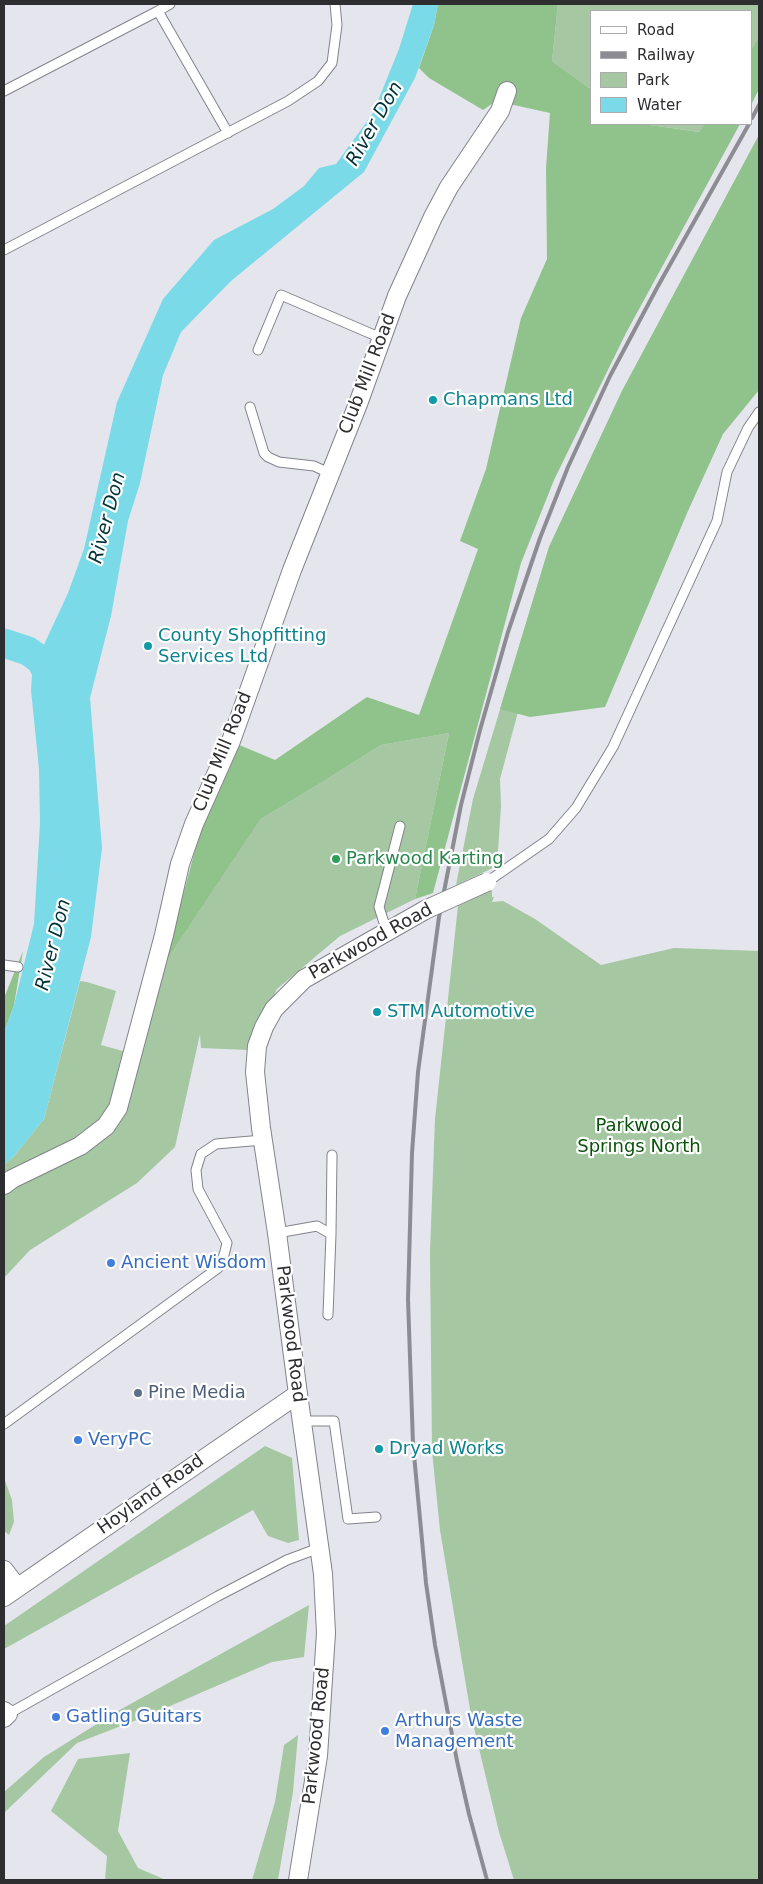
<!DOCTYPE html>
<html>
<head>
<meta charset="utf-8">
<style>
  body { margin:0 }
  #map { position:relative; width:763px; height:1884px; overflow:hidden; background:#e5e5ee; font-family:"DejaVu Sans",sans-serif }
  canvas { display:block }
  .frame { position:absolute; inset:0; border:5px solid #2e2e31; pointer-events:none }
  .legend { position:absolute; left:590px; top:10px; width:162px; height:115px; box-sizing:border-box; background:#fff; border:1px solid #ababad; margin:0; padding:6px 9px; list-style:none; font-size:15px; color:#2e2e31 }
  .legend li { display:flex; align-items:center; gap:10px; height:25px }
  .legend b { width:25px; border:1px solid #ababad }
</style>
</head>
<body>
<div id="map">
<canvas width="763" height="1884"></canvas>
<div class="frame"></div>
<ul class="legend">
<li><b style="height:6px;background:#fff"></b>Road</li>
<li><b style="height:6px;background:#8c8c92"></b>Railway</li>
<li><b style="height:14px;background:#a5c7a2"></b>Park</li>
<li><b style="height:14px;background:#7bdae8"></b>Water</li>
</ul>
</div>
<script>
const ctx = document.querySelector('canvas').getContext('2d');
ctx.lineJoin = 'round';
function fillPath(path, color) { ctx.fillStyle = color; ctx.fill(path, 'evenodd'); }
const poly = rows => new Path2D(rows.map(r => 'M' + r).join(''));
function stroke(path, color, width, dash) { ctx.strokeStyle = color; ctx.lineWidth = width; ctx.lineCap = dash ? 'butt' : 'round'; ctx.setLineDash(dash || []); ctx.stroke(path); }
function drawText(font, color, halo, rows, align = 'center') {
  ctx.font = font + ' "DejaVu Sans",sans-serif'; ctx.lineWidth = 4.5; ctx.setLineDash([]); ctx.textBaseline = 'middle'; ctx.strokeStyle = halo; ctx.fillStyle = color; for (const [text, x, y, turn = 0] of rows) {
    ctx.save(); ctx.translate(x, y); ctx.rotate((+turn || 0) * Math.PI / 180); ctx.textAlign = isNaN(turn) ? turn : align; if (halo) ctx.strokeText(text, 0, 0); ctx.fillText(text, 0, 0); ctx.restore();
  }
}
const green = poly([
  [558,4,759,4,759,36,752,48,752,11,592,11,592,90,552,61],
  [642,124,705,124,701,132],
  [759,135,526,682,500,779,501,806,497,866,456,885,473,799,549,547,622,391],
  [449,733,415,899,340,936,277,989,248,1050,201,1048,200,1034,175,1147,137,1183,30,1250,4,1278,4,1165,14,1156,44,1119,80,981,87,982,116,991,101,1045,141,1056,165,963,261,819,324,781,381,745],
  [492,890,492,897,494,897,492,902,503,901,535,919,601,965,674,948,759,951,759,1880,514,1880,499,1832,471,1715,440,1530,432,1451,430,1252,435,1119,458,906],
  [265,1446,292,1458,299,1540,288,1543,268,1536,253,1510,4,1649,4,1626],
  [4,1478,12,1500,14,1522,9,1535,4,1531],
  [309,1605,304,1657,272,1662,147,1716,77,1743,4,1813,4,1792,44,1757,116,1712],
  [298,1735,293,1792,278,1880,252,1880,275,1802,284,1745],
  [130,1753,118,1831,138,1868,166,1880,105,1880,107,1856,51,1811,78,1759]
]);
const forest = poly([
  [438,4,558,4,552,61,592,90,592,124,642,124,700,132,705,124,740,124,626,333,554,480,521,563,433,893,415,899,449,733,381,745,324,781,261,819,165,963,202,824,237,744,275,760,367,697,419,715,478,549,460,541,486,469,521,318,547,259,546,168,550,113,496,101,483,110,429,78,419,68,434,25],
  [759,36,759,89,752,103,752,48],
  [759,135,759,390,723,434,688,511,605,707,530,717,500,709,549,547,622,391],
  [23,951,14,1005,4,1033,4,998]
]);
const water = poly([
  [413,4,438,4,434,25,415,78,364,172,231,281,181,332,163,375,140,483,128,521,111,616,90,698,102,848,91,937,44,1119,14,1156,4,1165,4,1033,14,1005,34,924,40,823,39,769,31,690,32,675,26,663,28,651,31,644,42,649,68,593,84,549,117,402,163,299,214,240,273,209,304,186,319,168,336,164,373,113,399,49]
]);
const river = poly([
  [4,643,28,651,60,674]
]);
const service = poly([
  [170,4,158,11,228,133],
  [4,91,158,11],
  [4,250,288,101,318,81,332,63,337,25,335,4],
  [258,350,281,295,381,338],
  [250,407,264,453,268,457,279,462,314,466,329,473],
  [487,882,549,839,576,808,613,747,717,521,727,472,748,428,759,412],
  [387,932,379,907,400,826],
  [4,965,18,967],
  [277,1233,317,1226,331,1234,328,1315],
  [331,1234,332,1155],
  [301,1421,334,1421,348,1519,376,1517],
  [4,1424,218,1268,224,1255,227,1243,198,1189,196,1170,201,1154,216,1144,263,1140],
  [8,1714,218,1596,287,1560,319,1548]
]);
const minor = poly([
  [4,1185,12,1179,80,1146,106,1126,118,1108,164,935,180,864,194,824,231,741,292,570,358,404,397,296,433,217,449,187,500,111,507,91],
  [4,1570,17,1587],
  [4,1597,298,1394],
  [4,1711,8,1714,4,1718],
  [298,1880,318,1756,326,1633,323,1574,298,1394,277,1233,261,1128,255,1072,257,1046,264,1027,274,1009,304,979,425,910]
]);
const rail = poly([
  [752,118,759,105],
  [487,1880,469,1814,457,1761,435,1645,426,1583,413,1444,408,1299,412,1153,418,1072,439,917,461,805,480,730,508,632,540,538,568,467,610,376,658,286,749,124]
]);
const minorBridge = poly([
  [425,910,487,882]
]);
const markers = [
  [433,400,5,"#0f9aa8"],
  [148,646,5,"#0f9aa8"],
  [336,859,5,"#2e9e5b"],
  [377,1012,5,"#0f9aa8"],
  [111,1263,5,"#3f7fe0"],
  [138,1393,5,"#5c6f8a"],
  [78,1440,5,"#3f7fe0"],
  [379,1449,5,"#0f9aa8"],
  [56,1717,5,"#3f7fe0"],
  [385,1731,5,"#3f7fe0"]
];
const streetNames = [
  ["Club Mill Road",368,374,-69],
  ["Club Mill Road",223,752,-68],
  ["Parkwood Road",371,942,-29],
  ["Parkwood Road",290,1334,83],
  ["Hoyland Road",151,1495,-35],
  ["Parkwood Road",317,1736,-84]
];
const cultureNames = [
  ["Chapmans Ltd",443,400],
  ["County Shopfitting",158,636],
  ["Services Ltd",158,657],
  ["STM Automotive",387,1012],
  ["Dryad Works",389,1449]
];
const leisureNames = [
  ["Parkwood Karting",346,859]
];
const parkNames = [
  ["Parkwood",639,1126],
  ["Springs North",639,1147]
];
const shopNames = [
  ["Ancient Wisdom",121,1263],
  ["VeryPC",88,1440],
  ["Gatling Guitars",66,1717],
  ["Arthurs Waste",395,1721],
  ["Management",395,1742]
];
const serviceNames = [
  ["Pine Media",148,1393]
];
const waterNames = [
  ["River Don",375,124,-60],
  ["River Don",108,518,-75],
  ["River Don",54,945,-76]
];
fillPath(green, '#a5c7a2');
fillPath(forest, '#90c28c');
fillPath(water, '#7bdae8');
stroke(river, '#7bdae8', 29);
stroke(service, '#83838b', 11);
stroke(minor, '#83838b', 20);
stroke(service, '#fff', 9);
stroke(minor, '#fff', 18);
stroke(rail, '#8c8c92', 4);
stroke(minorBridge, '#83838b', 20, []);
stroke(minorBridge, '#fff', 18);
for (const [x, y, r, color] of markers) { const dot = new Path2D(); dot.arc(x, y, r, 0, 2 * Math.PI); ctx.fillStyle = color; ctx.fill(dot); stroke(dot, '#fff', 2); }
drawText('18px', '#2e2e31', '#fff', streetNames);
drawText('18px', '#0d838f', '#fff', cultureNames, 'left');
drawText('18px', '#27864d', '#fff', leisureNames, 'left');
drawText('18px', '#095209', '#fff', parkNames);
drawText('18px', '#366cbe', '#fff', shopNames, 'left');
drawText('18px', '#4e5e75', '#fff', serviceNames, 'left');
drawText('italic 19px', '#023239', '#fff', waterNames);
</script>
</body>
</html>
